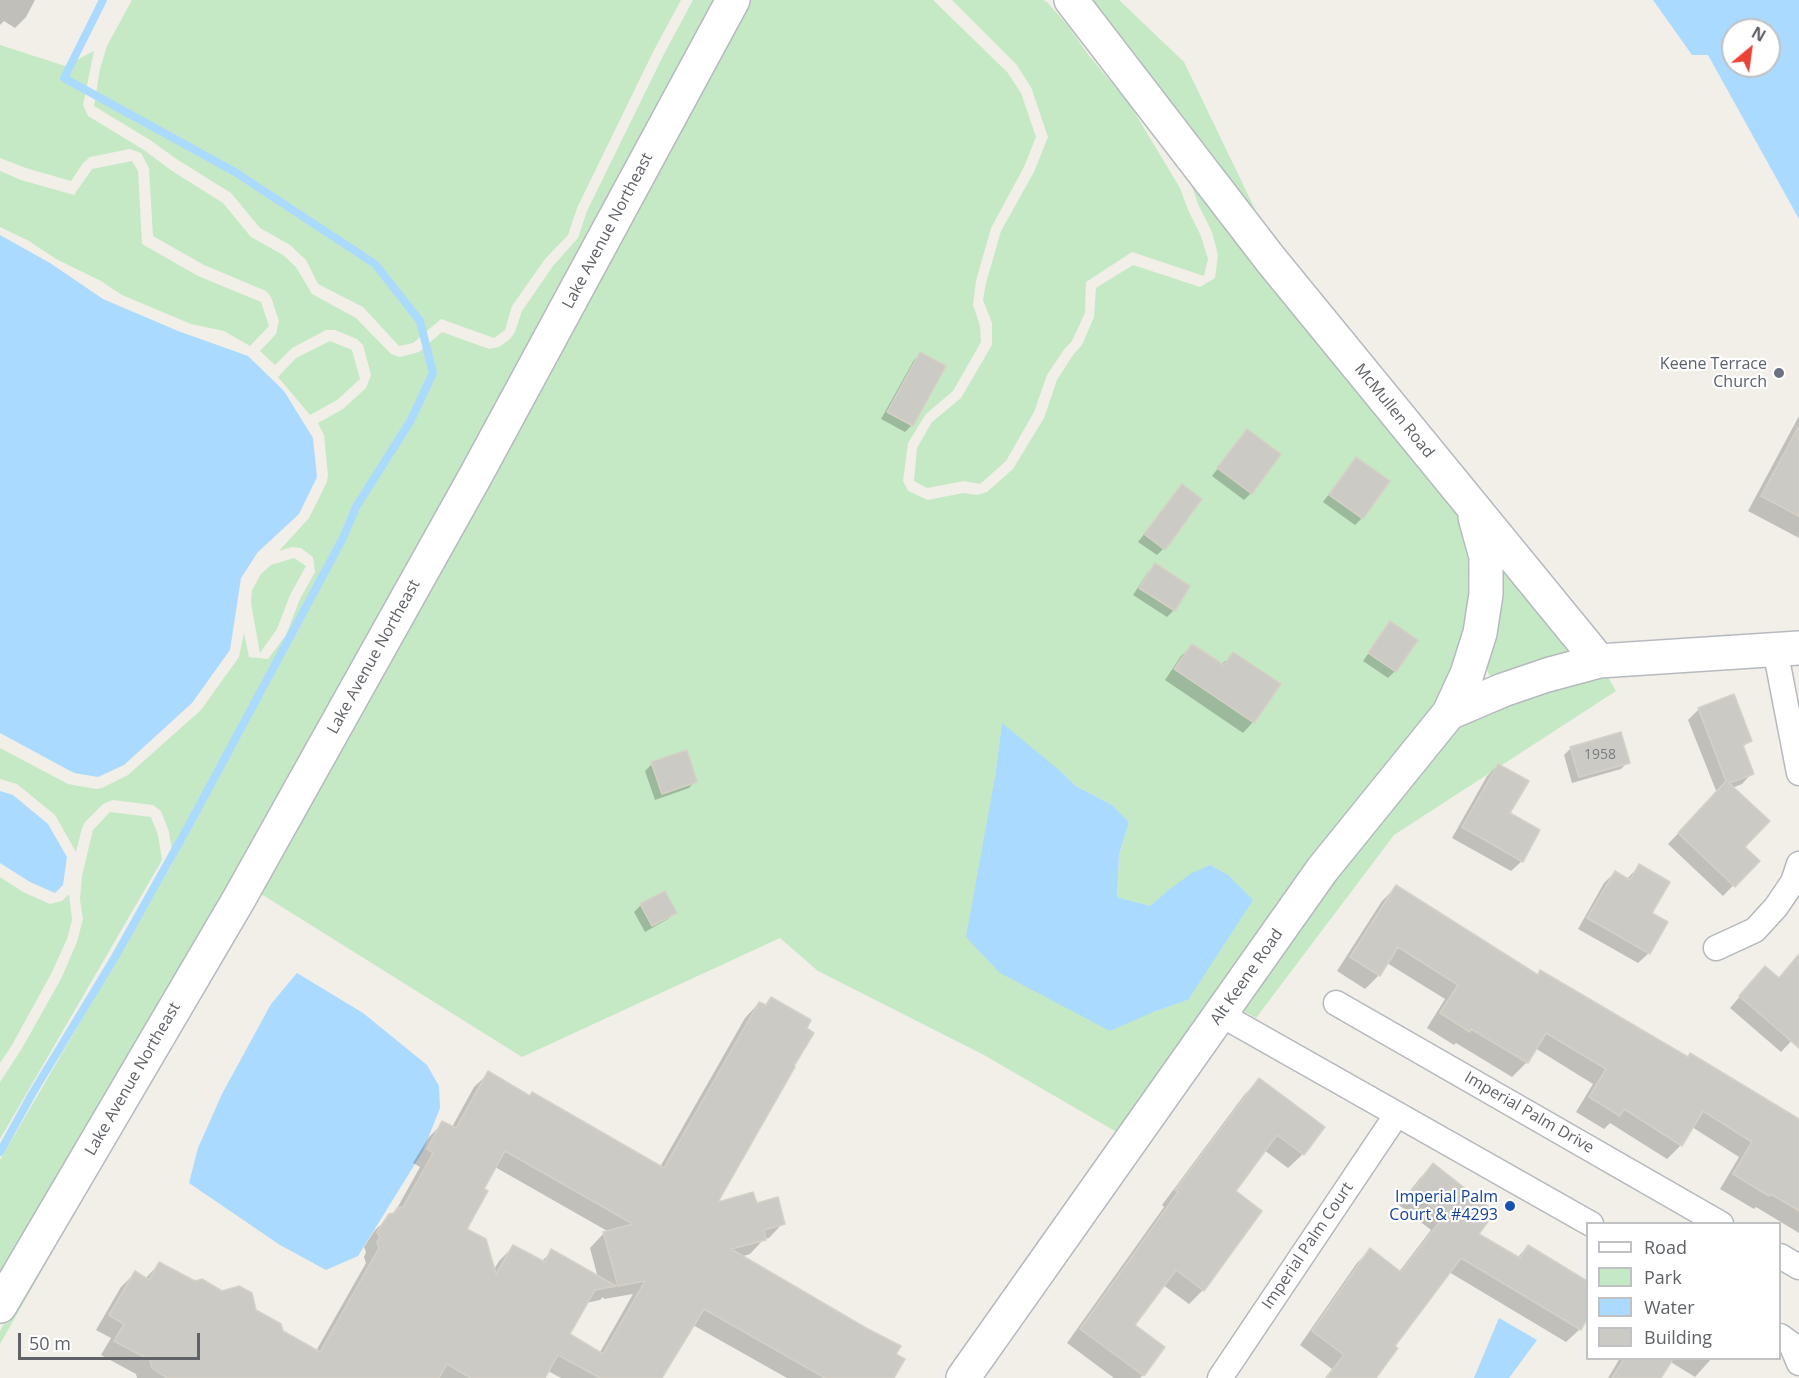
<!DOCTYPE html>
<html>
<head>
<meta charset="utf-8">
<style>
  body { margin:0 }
  #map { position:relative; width:1799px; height:1378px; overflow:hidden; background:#f1efe8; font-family:"Open Sans",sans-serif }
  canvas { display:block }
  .legend { position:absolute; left:1586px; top:1222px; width:195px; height:138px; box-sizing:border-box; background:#fff; border:2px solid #bfc1c3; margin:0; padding:8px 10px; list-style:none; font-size:18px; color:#5f6368 }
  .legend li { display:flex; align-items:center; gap:12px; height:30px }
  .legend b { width:30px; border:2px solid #bfc1c3 }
  .north { position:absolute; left:1721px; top:18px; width:60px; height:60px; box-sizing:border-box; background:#fff; border:2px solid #bfc1c3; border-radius:50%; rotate:29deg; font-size:16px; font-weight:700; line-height:24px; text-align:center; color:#5f6368 }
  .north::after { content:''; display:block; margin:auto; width:21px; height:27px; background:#ea4335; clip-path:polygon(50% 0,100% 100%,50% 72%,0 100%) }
  .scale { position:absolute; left:18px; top:1333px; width:182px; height:27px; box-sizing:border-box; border:3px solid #5f6368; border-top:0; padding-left:8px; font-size:18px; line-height:21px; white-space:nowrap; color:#5f6368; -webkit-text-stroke:4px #fff; paint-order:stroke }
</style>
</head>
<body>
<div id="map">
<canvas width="1799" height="1378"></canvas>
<ul class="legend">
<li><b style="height:8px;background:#fff"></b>Road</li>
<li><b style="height:16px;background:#c5e8c5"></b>Park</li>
<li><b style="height:16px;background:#aadaff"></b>Water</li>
<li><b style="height:16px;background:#cccac5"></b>Building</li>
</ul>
<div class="north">N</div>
<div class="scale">50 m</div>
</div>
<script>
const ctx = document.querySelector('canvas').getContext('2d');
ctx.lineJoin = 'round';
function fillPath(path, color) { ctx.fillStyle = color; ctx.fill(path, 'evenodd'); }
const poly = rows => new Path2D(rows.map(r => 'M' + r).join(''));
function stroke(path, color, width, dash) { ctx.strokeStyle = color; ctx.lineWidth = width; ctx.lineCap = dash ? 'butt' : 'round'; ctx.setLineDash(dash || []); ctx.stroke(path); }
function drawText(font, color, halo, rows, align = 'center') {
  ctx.font = font + ' "Open Sans",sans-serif'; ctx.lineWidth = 4.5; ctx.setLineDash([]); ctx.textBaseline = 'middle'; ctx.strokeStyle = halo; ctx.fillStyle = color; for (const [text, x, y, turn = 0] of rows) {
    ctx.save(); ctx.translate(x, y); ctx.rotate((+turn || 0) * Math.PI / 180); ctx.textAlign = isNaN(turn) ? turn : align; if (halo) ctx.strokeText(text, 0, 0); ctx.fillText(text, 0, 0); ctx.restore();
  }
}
const green = poly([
  [132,0,681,0,654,50,577,208,568,235,545,259,512,306,505,330,494,338,441,319,413,343,399,346,363,307,318,284,306,260,290,245,260,228,231,193,178,160,150,140,94,106,100,69,107,46],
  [693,0,719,0,229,892,0,1282,0,1160,171,866,173,857,169,832,161,811,153,805,113,800,103,804,85,822,82,828,76,852,55,815,17,784,0,779,0,748,68,784,96,789,102,788,128,775,201,710,239,657,244,633,249,657,268,659,286,635,300,599,315,572,313,557,301,548,292,547,279,551,309,518,327,482,328,475,324,435,318,423,343,409,366,388,371,375,363,345,357,339,335,330,326,330,292,348,275,365,260,351,276,334,279,321,271,297,266,291,204,265,153,236,149,168,141,153,130,149,90,157,83,163,71,181,26,168,0,158,0,45,65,66,94,51,83,105,88,116,144,150,172,171,223,203,251,237,283,255,296,267,312,294,356,318,391,354,400,357,419,352,442,332,489,349,499,347,510,339,515,332,522,311,553,266,578,238,587,211,664,54],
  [747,0,933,0,1007,72,1021,93,1036,137,1024,167,991,228,976,281,973,305,980,326,981,342,953,391,926,414,908,443,903,481,908,491,928,500,963,493,977,495,987,492,1013,469,1044,418,1057,380,1073,355,1082,345,1094,317,1096,288,1133,265,1200,287,1215,278,1218,255,1212,232,1198,204,1190,181,1461,514,1473,560,1468,630,1438,706,1120,1134,984,1055,818,971,780,938,522,1057,258,892,0,1344,0,1331,250,905],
  [1002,724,1058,769,1076,786,1112,805,1129,822,1119,855,1117,897,1150,906,1166,892,1188,1000,1153,1012,995,777],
  [952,0,1043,0,1048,3,1068,26,1087,53,1130,105,1180,188,1188,210,1201,236,1208,259,1204,276,1132,252,1086,282,1085,313,1072,341,1065,348,1047,375,1034,412,1006,461,980,484,964,481,927,488,914,481,917,448,932,422,961,398,992,345,992,323,983,300,986,283,1001,231,1034,172,1048,137,1031,87,1016,64],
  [1088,0,1119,0,1184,62,1266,232],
  [132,161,138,171,142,244,198,276,261,302,269,326,250,346,224,331,191,324,122,295,101,281,56,259,29,241,0,227,0,171,21,180,74,195,92,169],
  [330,341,352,350,360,379,337,400,310,415,278,377,296,358],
  [294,558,306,566,290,595,277,629,260,653,251,603,252,590,261,574,271,565],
  [1501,560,1571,653,1496,677,1489,675,1486,667],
  [1606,674,1616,691,1394,835,1256,1018,1240,1009,1331,878,1458,723,1506,703,1593,677,1597,681],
  [110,812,151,817,158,835,162,860,0,1139,0,1082,21,1050,61,979,77,942,83,919,80,899,82,876,93,830],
  [0,877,23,892,50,904,62,901,69,894,72,920,67,939,51,974,12,1045,0,1063]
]);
const water = poly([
  [1653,0,1799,0,1799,219,1708,55,1692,55],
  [1733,30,1769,30,1769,66,1733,66],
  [0,235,50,263,103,299,178,331,248,356,284,391,313,438,317,477,299,514,258,552,241,578,230,650,192,703,124,765,98,777,74,773,0,733],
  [1002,723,1058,769,1076,786,1112,805,1129,822,1119,855,1117,897,1150,906,1166,892,1190,874,1210,865,1228,875,1253,900,1188,1000,1153,1012,1110,1031,1000,973,966,937,995,777],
  [0,791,13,795,48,824,67,857,63,885,55,893,30,882,0,863],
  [297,973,363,1013,427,1065,439,1086,440,1108,423,1151,358,1256,326,1270,280,1245,189,1183,198,1148,222,1094,271,1004],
  [1499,1318,1537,1340,1509,1378,1474,1378]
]);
const shadow = poly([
  [0,0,35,0,26,17,15,28,4,21,0,25],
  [920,354,912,425,905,432,881,419,914,360],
  [1799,416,1799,538,1748,511],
  [1247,431,1251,493,1244,500,1212,476],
  [1356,458,1362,518,1355,525,1323,502],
  [1182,486,1163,549,1157,555,1138,542],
  [1155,565,1174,610,1167,617,1133,595,1148,572],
  [1390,623,1395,671,1388,678,1363,661],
  [1192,646,1221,665,1233,654,1253,722,1243,733,1165,680,1181,656],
  [1699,709,1750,740,1742,748,1752,773,1742,784,1732,788,1743,847,1757,861,1723,896,1668,844,1717,793,1688,720],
  [1571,748,1628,762,1621,769,1572,783,1564,755],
  [652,764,695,781,689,788,655,800,645,771],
  [1498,765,1508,813,1522,861,1511,871,1452,838,1487,776],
  [1639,866,1650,914,1649,953,1638,963,1578,929,1604,883,1615,872,1627,879],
  [1396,887,1537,976,1541,972,1799,1120,1799,1233,1756,1207,1754,1209,1720,1189,1739,1157,1692,1127,1681,1145,1667,1159,1610,1123,1604,1129,1576,1112,1593,1084,1535,1048,1527,1062,1512,1077,1456,1043,1454,1045,1427,1028,1445,999,1387,963,1379,975,1365,989,1337,971,1382,901],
  [641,905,675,912,668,919,645,932,634,912],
  [1792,964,1799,971,1799,1033,1781,1052,1730,1008,1755,979,1778,979],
  [771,998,715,1204,756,1205,783,1223,769,1238,764,1239,750,1254,740,1257,894,1355,892,1378,787,1378,693,1325,661,1378,561,1378,548,1371,544,1378,137,1378,136,1374,101,1355,111,1338,96,1330,121,1287,135,1273,145,1279,159,1264,255,1311,282,1332,316,1351,366,1263,364,1257,366,1252,364,1247,375,1230,395,1212,420,1167,413,1163,429,1137,443,1123,452,1127,474,1087,489,1073,660,1167,745,1018,759,1003,764,1006],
  [495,1167,609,1232,604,1233,590,1248,598,1278,552,1251,541,1262,513,1247,499,1261,493,1271,465,1229],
  [633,1294,599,1354,568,1334,586,1303,600,1300,603,1297,604,1299],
  [1259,1080,1303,1154,1288,1168,1264,1150,1234,1192,1260,1211,1203,1290,1189,1304,1163,1285,1133,1325,1143,1375,1140,1378,1114,1378,1067,1343,1164,1207,1162,1205,1245,1094],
  [1433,1165,1477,1234,1517,1258,1528,1246,1588,1282,1588,1316,1580,1329,1566,1342,1449,1272,1393,1346,1374,1378,1325,1378,1332,1369,1300,1345,1357,1263,1370,1250,1399,1272,1431,1230,1399,1205,1420,1178],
  [1620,1358,1712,1358,1695,1377,1669,1361,1659,1378,1608,1378]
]);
const stream = poly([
  [0,1152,32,1094,115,957,189,825,343,538,356,507,411,420,433,373,420,321,375,264,235,172,64,78,103,0]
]);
const building = poly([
  [920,352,946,366,913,426,887,412,920,352],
  [1799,426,1799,516,1761,496,1799,426],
  [1247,429,1281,454,1252,494,1217,468,1247,429],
  [1356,457,1390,481,1363,519,1329,495,1356,457],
  [1182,484,1202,499,1165,550,1144,534,1182,484],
  [1155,563,1190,586,1175,611,1139,588,1155,563],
  [1390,621,1418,640,1396,672,1368,653,1390,621],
  [1192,644,1224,665,1233,652,1281,684,1254,723,1174,669,1192,644],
  [1734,694,1752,741,1743,745,1754,774,1729,783,1770,821,1745,847,1760,861,1735,887,1678,833,1726,781,1698,708,1734,694],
  [1621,732,1630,763,1579,777,1570,747,1621,732],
  [687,750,697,782,662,794,651,762,687,750],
  [1498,764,1529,781,1510,813,1540,830,1523,862,1462,827,1498,764],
  [1639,864,1670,882,1652,913,1668,922,1650,954,1587,918,1615,871,1630,880,1639,864],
  [1396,885,1538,975,1540,970,1688,1057,1690,1053,1799,1119,1799,1211,1771,1194,1769,1196,1733,1174,1752,1142,1703,1111,1682,1146,1624,1109,1620,1116,1589,1097,1606,1069,1546,1033,1528,1063,1471,1029,1470,1032,1440,1013,1458,985,1398,947,1380,976,1350,957,1396,885],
  [665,891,677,913,652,926,640,904,665,891],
  [1799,954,1799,1048,1739,996,1765,966,1779,978,1799,954],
  [771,997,811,1020,807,1028,814,1033,794,1066,795,1067,718,1202,753,1192,757,1203,778,1197,785,1224,764,1230,766,1240,731,1249,866,1328,901,1346,896,1354,905,1359,894,1378,825,1378,704,1309,662,1378,600,1378,558,1355,545,1378,471,1378,447,1364,439,1378,167,1378,152,1368,150,1360,114,1341,124,1324,109,1315,135,1271,149,1280,159,1262,195,1281,202,1279,222,1291,239,1286,252,1293,256,1310,281,1324,283,1331,320,1352,379,1248,377,1242,380,1237,377,1232,389,1214,394,1213,397,1208,403,1207,433,1153,427,1149,442,1121,456,1128,488,1071,530,1096,532,1092,664,1168,759,1002,766,1005,771,997],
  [505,1151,633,1224,603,1232,618,1286,645,1281,603,1354,570,1334,595,1290,616,1286,551,1249,545,1262,513,1245,496,1274,486,1239,467,1229,488,1191,484,1189,505,1151],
  [1259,1078,1325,1127,1304,1155,1277,1135,1236,1191,1262,1211,1204,1291,1176,1270,1135,1325,1165,1347,1144,1376,1080,1329,1178,1192,1175,1190,1259,1078],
  [1433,1163,1495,1212,1479,1234,1520,1258,1528,1245,1587,1281,1587,1319,1581,1330,1461,1258,1395,1346,1398,1348,1376,1378,1326,1378,1344,1355,1312,1331,1370,1248,1401,1272,1444,1216,1412,1191,1433,1163],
  [1624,1359,1673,1359,1661,1378,1612,1378,1624,1359]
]);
const street = poly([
  [1775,649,1799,773],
  [1716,948,1755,930,1776,907,1793,882,1799,864],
  [1336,1003,1721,1224],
  [1220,1014,1591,1224],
  [1780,1256,1799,1267],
  [1780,1336,1791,1344,1799,1363],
  [1220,1378,1397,1114]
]);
const secondary = poly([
  [1071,0,1271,260,1599,661],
  [1449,713,1467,674,1480,633,1486,594,1486,557,1475,517],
  [0,1306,239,899,476,475,733,0],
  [963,1378,1322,870,1449,713,1503,690,1547,675,1599,661,1799,648]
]);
const markers = [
  [1779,373,6,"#6b7280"],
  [1510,1206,6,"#1a4fb4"]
];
const numberNames = [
  ["1958",1600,755]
];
const streetNames = [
  ["Lake Avenue Northeast",608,231,-62],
  ["McMullen Road",1394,411,51],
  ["Lake Avenue Northeast",374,657,-61],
  ["Alt Keene Road",1247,977,-55],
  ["Lake Avenue Northeast",133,1079,-60],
  ["Imperial Palm Drive",1529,1113,30],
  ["Imperial Palm Court",1308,1246,-56]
];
const worshipNames = [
  ["Keene Terrace",1767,364],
  ["Church",1767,382]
];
const transitNames = [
  ["Imperial Palm",1498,1197],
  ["Court & #4293",1498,1215]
];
fillPath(green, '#c5e8c5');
fillPath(water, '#aadaff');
fillPath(shadow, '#0003');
stroke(stream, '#aadaff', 8);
fillPath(building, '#cccac5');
stroke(building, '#d6d1c6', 1.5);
stroke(street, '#b5b8bc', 27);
stroke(secondary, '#b6babf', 36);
stroke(street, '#fff', 24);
stroke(secondary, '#fff', 33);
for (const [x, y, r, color] of markers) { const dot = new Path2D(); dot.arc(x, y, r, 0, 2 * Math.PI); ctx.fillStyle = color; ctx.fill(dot); stroke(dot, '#fff', 2); }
drawText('14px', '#7a7d7f', null, numberNames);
drawText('16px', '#5f6368', '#fff', streetNames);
drawText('16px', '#5b616d', '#fff', worshipNames, 'right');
drawText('16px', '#164399', '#fff', transitNames, 'right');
</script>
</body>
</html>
